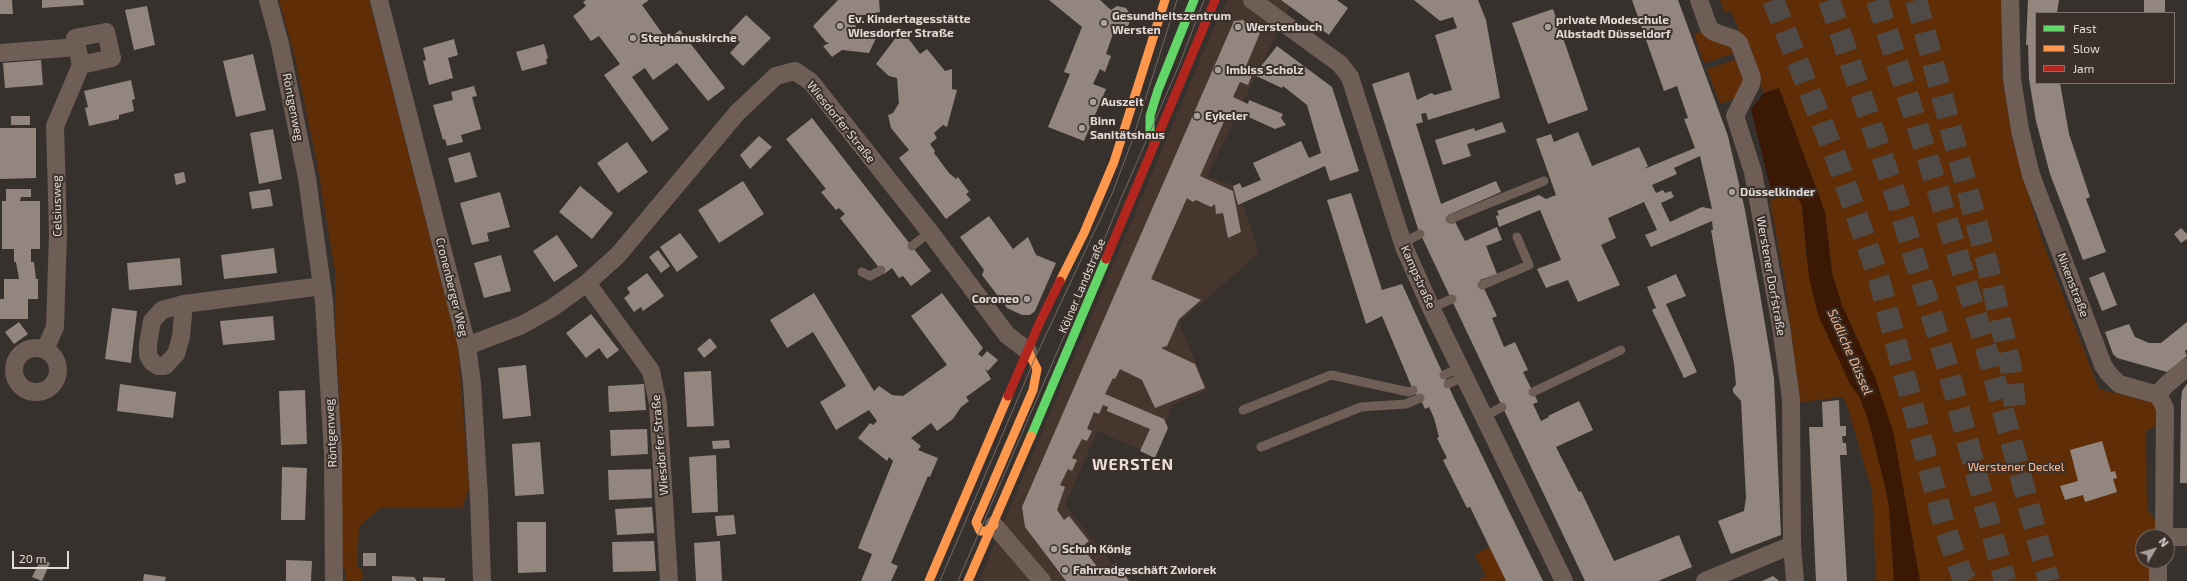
<!DOCTYPE html>
<html>
<head>
<meta charset="utf-8">
<style>
  body { margin:0 }
  #map { position:relative; width:2187px; height:581px; overflow:hidden; background:#37312e; font-family:"Exo 2",sans-serif }
  canvas { display:block }
  .legend { position:absolute; left:2035px; top:12px; width:140px; height:72px; box-sizing:border-box; background:#3b302a; border:1px solid #7d746f; margin:0; padding:5px 7px; list-style:none; font-size:12px; color:#e1dad7 }
  .legend li { display:flex; align-items:center; gap:8px; height:20px }
  .legend b { width:20px; border:1px solid #7d746f }
  .north { position:absolute; left:2135px; top:529px; width:40px; height:40px; box-sizing:border-box; background:#3b302a; border:1px solid #7d746f; border-radius:50%; rotate:52deg; font-size:11px; font-weight:700; line-height:16px; text-align:center; color:#e1dad7 }
  .north::after { content:''; display:block; margin:auto; width:14px; height:18px; background:#a69f9c; clip-path:polygon(50% 0,100% 100%,50% 72%,0 100%) }
  .scale { position:absolute; left:12px; top:551px; width:57px; height:18px; box-sizing:border-box; border:2px solid #e1dad7; border-top:0; padding-left:5px; font-size:12px; line-height:14px; white-space:nowrap; color:#e1dad7; -webkit-text-stroke:3px #3b302a; paint-order:stroke }
</style>
</head>
<body>
<div id="map">
<canvas width="2187" height="581"></canvas>
<ul class="legend">
<li><b style="height:5px;background:#63d668"></b>Fast</li>
<li><b style="height:5px;background:#ff974d"></b>Slow</li>
<li><b style="height:5px;background:#b3261e"></b>Jam</li>
</ul>
<div class="north">N</div>
<div class="scale">20 m</div>
</div>
<script>
const ctx = document.querySelector('canvas').getContext('2d');
ctx.lineJoin = 'round';
function fillPath(path, color) { ctx.fillStyle = color; ctx.fill(path, 'evenodd'); }
const poly = rows => new Path2D(rows.map(r => 'M' + r).join(''));
function stroke(path, color, width, dash) { ctx.strokeStyle = color; ctx.lineWidth = width; ctx.lineCap = dash ? 'butt' : 'round'; ctx.setLineDash(dash || []); ctx.stroke(path); }
function drawText(font, color, halo, rows, align = 'center') {
  ctx.font = font + ' "Exo 2",sans-serif'; ctx.lineWidth = 4; ctx.setLineDash([]); ctx.textBaseline = 'middle'; ctx.strokeStyle = halo; ctx.fillStyle = color; for (const [text, x, y, turn = 0] of rows) {
    ctx.save(); ctx.translate(x, y); ctx.rotate((+turn || 0) * Math.PI / 180); ctx.textAlign = isNaN(turn) ? turn : align; if (halo) ctx.strokeText(text, 0, 0); ctx.fillText(text, 0, 0); ctx.restore();
  }
}
const built = poly([
  [1228,0,1293,0,1207,176,1236,186,1259,253,1179,323,1208,390,1172,405,1154,455,1097,431,1065,505,1112,564,1091,581,979,581,1212,32]
]);
const green = poly([
  [279,0,369,0,458,347,469,488,462,508,382,507,359,526,357,565,363,573,362,581,345,581,346,570,340,565,342,497,341,425,338,422,337,408,340,404,335,322,335,271,317,163,295,58],
  [1720,0,2001,0,2002,76,2012,138,2041,237,2091,369,2099,389,2153,403,2158,411,2158,424,2146,431,2147,509,2156,521,2156,537,2143,537,2143,561,2155,561,2154,581,1920,581,1908,517,1876,380,1842,305,1832,274,1825,212,1779,88,1764,93,1731,11,1725,13],
  [1700,32,1733,45,1735,53,1704,63,1694,34],
  [1737,59,1744,82,1736,98,1720,104,1707,69],
  [1793,195,1799,200,1802,207,1806,254,1850,384,1859,396,1868,419,1884,482,1889,507,1894,581,1876,581,1872,491,1846,402,1843,397,1800,402,1785,281,1770,202,1773,199],
  [1490,547,1506,581,1476,581,1486,576,1475,555]
]);
const water = poly([
  [1779,88,1825,212,1832,274,1842,305,1876,380,1893,431,1920,581,1894,581,1889,507,1884,482,1868,419,1859,396,1850,384,1818,315,1809,277,1802,207,1799,200,1793,195,1773,199,1751,109,1764,93]
]);
const building = poly([
  [0,0,12,0,13,14,0,14],
  [42,0,83,0,84,5,42,8],
  [586,0,649,0,642,5,667,40,680,30,725,88,708,101,677,63,653,80,645,68,632,77,669,129,652,142,604,75,620,64,599,36,591,41,573,16,586,6,583,2],
  [838,0,879,0,880,12,854,17,857,33,877,36,869,53,842,50,832,57,823,46,829,43,826,42,813,26],
  [1049,0,1100,0,1111,10,1117,6,1126,8,1130,14,1130,21,1128,26,1122,29,1115,28,1106,54,1111,56,1105,72,1100,69,1093,84,1106,89,1084,141,1048,127,1070,74,1064,72,1082,27],
  [1281,0,1337,0,1348,8,1329,35],
  [1414,0,1478,0,1486,20,1500,98,1428,120,1426,113,1421,114,1423,122,1416,124,1441,204,1496,181,1501,192,1448,215,1452,224,1455,222,1465,241,1497,227,1502,240,1486,246,1497,274,1480,280,1497,316,1492,318,1504,347,1515,342,1528,370,1523,372,1538,402,1533,404,1541,421,1549,417,1548,416,1579,401,1593,430,1556,447,1579,492,1581,491,1614,561,1679,535,1692,567,1658,581,1585,581,1418,229,1372,84,1409,72,1417,100,1431,93,1435,95,1452,90,1435,35,1457,28,1453,17,1440,21],
  [1632,0,1678,0,1728,136,1745,210,1760,294,1774,378,1781,535,1731,554,1718,521,1744,511,1746,498,1741,401,1733,392,1733,388,1736,385,1734,364,1711,230,1713,230,1712,221,1651,247,1645,235,1657,230,1644,202,1608,218,1616,238,1601,245,1620,285,1578,302,1568,280,1546,288,1537,269,1561,260,1540,210,1499,227,1496,216,1499,215,1497,211,1539,195,1546,199,1556,195,1536,139,1551,134,1554,142,1578,132,1592,166,1639,147,1648,166,1644,169,1695,148,1684,119,1688,118,1677,86,1664,91],
  [1700,156,1712,209,1702,207,1670,222,1661,203,1674,197,1671,191,1665,193,1663,190,1656,193,1652,185,1677,174,1674,168],
  [2028,0,2059,0,2057,13,2036,13,2036,83,2060,83,2069,134,2090,197,2086,199,2106,252,2083,260,2050,174,2036,121,2029,79,2028,45,2026,45],
  [2144,0,2165,0,2165,13,2144,13],
  [147,6,155,45,134,50,125,10],
  [1553,9,1588,110,1548,124,1512,23],
  [746,15,771,38,743,66,730,53,740,42,729,33],
  [1243,20,1260,33,1244,71,1252,75,1248,85,1240,82,1233,97,1248,104,1249,100,1283,114,1281,118,1286,125,1275,129,1233,110,1228,120,1225,119,1200,176,1233,191,1241,232,1228,238,1223,213,1216,214,1215,204,1211,207,1196,200,1193,202,1187,198,1151,279,1201,300,1179,319,1167,346,1161,348,1195,364,1205,388,1155,408,1142,380,1120,369,1115,379,1113,378,1105,394,1164,419,1168,428,1155,458,1140,451,1150,429,1107,411,1108,407,1103,405,1099,414,1094,412,1087,429,1092,431,1087,441,1082,439,1072,458,1077,460,1072,471,1068,469,1060,485,1065,487,1057,510,1064,520,1069,516,1089,541,1082,547,1102,573,1116,563,1129,581,1066,581,1025,527,1022,507,1234,21],
  [897,36,908,38,920,54,927,49,945,71,952,69,952,89,957,90,947,127,943,125,934,133,937,138,930,144,935,151,934,153,949,173,956,179,958,177,969,192,966,194,971,200,946,219,899,158,909,150,891,128,888,115,893,113,899,103,897,78,889,76,876,64],
  [454,39,458,55,448,58,453,78,429,85,423,61,426,60,423,48],
  [544,44,548,58,546,59,547,64,522,71,516,52],
  [1277,46,1332,87,1359,171,1330,181,1325,166,1238,205,1233,186,1240,183,1242,188,1261,180,1253,163,1301,141,1309,158,1321,153,1307,105,1283,86,1282,88,1254,75],
  [253,54,266,110,236,117,223,61],
  [41,60,43,85,5,88,3,63],
  [131,80,135,99,132,100,134,111,119,115,119,119,89,126,85,108,88,107,84,91],
  [474,86,477,96,472,97,481,129,461,135,463,142,447,146,445,139,443,140,433,105,453,100,451,92],
  [11,116,30,116,30,125,11,125],
  [812,118,931,271,911,286,903,276,899,278,892,268,884,274,840,218,845,214,839,208,836,210,821,192,826,189,786,139],
  [1502,122,1506,132,1467,144,1471,156,1443,165,1435,140,1474,128,1475,131],
  [0,128,36,128,36,178,0,179],
  [273,129,282,179,259,184,250,133],
  [759,136,772,147,750,169,740,155],
  [627,142,648,172,618,193,597,163],
  [470,152,477,177,455,183,448,158],
  [184,172,186,182,176,185,174,174],
  [743,181,764,214,719,243,698,210],
  [580,186,613,213,592,239,559,212],
  [6,189,31,189,31,197,21,197,20,201,40,201,40,249,31,249,31,262,34,262,36,279,38,279,38,299,28,299,28,319,0,319,0,299,4,299,4,279,19,279,16,262,14,262,14,249,2,249,2,201,6,201],
  [270,189,273,206,252,209,249,192],
  [500,192,510,227,487,233,489,241,472,245,460,203],
  [1351,193,1382,290,1402,284,1454,398,1543,581,1506,581,1470,507,1467,508,1443,460,1447,458,1437,438,1439,437,1434,418,1429,407,1425,409,1418,394,1416,395,1413,390,1382,316,1366,324,1327,200],
  [989,216,1013,249,1028,237,1036,255,1056,263,1035,311,1030,315,1022,315,1007,308,982,275,984,270,960,237],
  [2181,228,2187,234,2187,239,2181,243,2174,234],
  [680,233,698,257,677,272,660,247],
  [557,235,578,266,554,282,533,251],
  [274,248,277,273,224,279,221,255],
  [658,250,670,266,661,273,649,257],
  [501,255,511,291,484,298,474,263],
  [180,258,182,285,129,290,127,263],
  [2104,272,2117,305,2102,311,2089,278],
  [647,273,664,296,643,311,641,307,634,312,624,298,630,293,627,288],
  [1676,274,1686,296,1666,304,1697,372,1684,378,1652,310,1656,308,1647,287],
  [814,293,874,391,879,386,892,395,903,396,947,365,911,316,942,293,983,348,978,354,982,357,987,351,998,360,988,371,985,369,991,379,966,397,969,401,961,407,953,419,937,431,931,423,911,438,921,446,918,450,938,458,930,477,928,476,891,563,898,566,891,581,861,581,872,554,858,548,893,461,889,457,887,461,858,438,870,423,873,425,877,421,869,410,836,430,820,402,846,386,813,332,787,348,770,320],
  [112,308,137,311,131,363,105,359],
  [591,314,619,350,607,359,599,348,586,358,566,333],
  [273,316,275,340,223,345,220,321],
  [19,322,28,334,14,344,5,332],
  [2187,322,2187,349,2185,351,2187,356,2167,372,2117,358,2113,354,2105,332,2129,324,2135,337,2149,343,2161,343],
  [710,338,717,347,704,358,697,349],
  [526,365,531,416,503,419,498,368],
  [711,371,714,426,687,427,684,372],
  [120,384,176,392,173,418,117,411],
  [644,384,646,410,609,412,608,386],
  [2187,384,2187,483,2180,483,2181,403,2182,391],
  [305,390,307,444,281,445,279,391],
  [1839,400,1840,426,1846,426,1846,436,1842,436,1843,443,1846,443,1847,455,1840,455,1847,581,1816,581,1809,427,1823,427,1822,402],
  [647,429,648,454,611,456,610,430],
  [729,440,730,448,713,449,712,441],
  [2102,441,2111,472,2115,471,2117,478,2113,479,2117,492,2085,502,2083,495,2065,500,2060,486,2078,481,2070,450],
  [540,442,544,494,515,496,512,444],
  [716,455,718,512,692,513,689,457],
  [282,467,307,468,305,520,281,520],
  [651,469,652,498,609,500,608,470],
  [652,507,654,533,617,535,615,509],
  [734,515,736,534,717,536,715,516],
  [517,522,546,522,546,572,518,573],
  [654,541,656,571,613,572,612,542],
  [720,541,722,581,696,581,694,543],
  [363,553,376,553,376,566,363,566],
  [41,559,50,563,42,581,32,577],
  [286,560,312,561,311,581,286,581],
  [144,574,166,577,165,581,143,581],
  [392,576,414,577,417,581,392,581],
  [1773,576,1779,581,1762,581],
  [423,577,445,578,445,581,423,581]
]);
const highwayTunnel = poly([
  [1773,0,1838,163,1879,279,1944,525,1961,573,1967,581],
  [1829,0,1898,203,1948,369,2005,581],
  [1877,0,1938,191,1988,355,2049,581],
  [1916,0,1987,262,2011,369,2016,416]
]);
const lane = poly([
  [1450,219,1544,181],
  [1403,243,1420,234],
  [912,246,930,232],
  [862,272,870,276,881,270],
  [1482,285,1529,265,1517,237],
  [1431,308,1452,299],
  [1444,375,1461,367],
  [1448,384,1465,376],
  [1533,392,1621,350],
  [1243,410,1331,375,1409,392,1413,390],
  [1485,416,1502,407],
  [1261,447,1361,407,1406,404,1420,398]
]);
const street = poly([
  [268,0,280,44,307,178,324,301,333,454,334,581],
  [379,0,467,346,472,383,479,497,482,581],
  [1252,0,1340,64,1350,77,1404,247,1431,308,1564,581],
  [1699,0,1709,28,1714,32,1734,39,1739,43,1752,78,1751,84,1735,116,1753,172,1781,326,1791,399,1792,545,1795,581],
  [2010,0,2012,79,2020,130,2031,175,2103,365,2109,374,2119,384,2158,395,2165,408,2164,537],
  [106,32,112,58,81,65,75,38,106,32],
  [0,53,77,47],
  [587,283,651,371,658,404,669,581],
  [184,304,181,337,176,354,165,366,158,366,152,362,148,355,148,344,152,321,162,310,184,304,322,286],
  [467,346,522,325,552,308,587,283,618,255,737,113,776,76,795,71,811,82,930,232,1007,335,1028,351],
  '14 370a22 22 0 1 1 44 0a22 22 0 1 1-44 0Z',
  [45,350,55,327,58,234,55,126,81,65],
  [2158,395,2165,386,2187,367],
  [994,525,1042,581],
  [2164,537,2187,537],
  [2158,561,2158,581],
  [1705,581,1792,545]
]);
const fast = poly([
  [1150,136,1150,116,1158,90,1194,0],
  [1031,436,1106,259]
]);
const slow = poly([
  [1060,281,1084,233,1114,162,1165,0],
  [994,525,987,531,980,531,976,522,1033,390,1037,369,1028,351],
  [929,581,1008,396],
  [968,581,1031,436]
]);
const jam = poly([
  [1106,259,1215,0],
  [1008,396,1039,324,1060,281]
]);
const tram = poly([
  [940,581,1035,358,1112,194,1132,141,1177,0],
  [958,581,1081,297,1120,201,1180,63,1204,0]
]);
const markers = [
  [1104,23,4,"#a69f9c"],
  [840,26,4,"#a69f9c"],
  [1238,27,4,"#a69f9c"],
  [1548,27,4,"#a69f9c"],
  [633,38,4,"#a69f9c"],
  [1218,70,4,"#a69f9c"],
  [1093,102,4,"#a69f9c"],
  [1197,116,4,"#a69f9c"],
  [1082,128,4,"#a69f9c"],
  [1732,192,4,"#a69f9c"],
  [1027,299,4,"#a69f9c"],
  [1054,549,4,"#a69f9c"],
  [1065,570,4,"#a69f9c"]
];
const poiNames = [
  ["Gesundheitszentrum",1112,16],
  ["Wersten",1112,30],
  ["Ev. Kindertagesstätte",848,19],
  ["Wiesdorfer Straße",848,33],
  ["private Modeschule",1556,20],
  ["Albstadt Düsseldorf",1556,34],
  ["Werstenbuch",1246,27],
  ["Stephanuskirche",641,38],
  ["Imbiss Scholz",1226,70],
  ["Auszeit",1101,102],
  ["Eykeler",1205,116],
  ["Binn",1090,121],
  ["Sanitätshaus",1090,135],
  ["Düsselkinder",1740,192],
  ["Coroneo",1019,299,"right"],
  ["Schuh König",1062,549],
  ["Fahrradgeschäft Zwiorek",1073,570]
];
const streetNames = [
  ["Röntgenweg",293,107,79],
  ["Wiesdorfer Straße",841,122,51],
  ["Celsiusweg",57,206,-91],
  ["Werstener Dorfstraße",1771,276,80],
  ["Kampstraße",1418,277,66],
  ["Nixenstraße",2073,285,69],
  ["Kölner Landstraße",1082,286,-67],
  ["Cronenberger Weg",452,287,76],
  ["Röntgenweg",331,433,-93],
  ["Wiesdorfer Straße",660,445,-95]
];
const parkNames = [
  ["Werstener Deckel",2016,467]
];
const waterNames = [
  ["Südliche Düssel",1850,352,66]
];
const districtNames = [
  ["WERSTEN",1133,465]
];
fillPath(built, '#46362e');
fillPath(green, '#5f2e06');
fillPath(water, '#3a1804');
fillPath(building, '#93867f');
stroke(highwayTunnel, '#504a47', 22, [22, 11]);
stroke(lane, '#6e5e56', 9);
stroke(street, '#6e5e56', 18);
stroke(fast, '#63d668', 9);
stroke(slow, '#ff974d', 9);
stroke(jam, '#b3261e', 9);
stroke(tram, '#736964', 1);
for (const [x, y, r, color] of markers) { const dot = new Path2D(); dot.arc(x, y, r, 0, 2 * Math.PI); ctx.fillStyle = color; ctx.fill(dot); stroke(dot, '#3b302a', 1.5); }
drawText('bold 12px', '#e1dad7', '#3b302a', poiNames, 'left');
drawText('12px', '#e1dad7', '#3b302a', streetNames);
drawText('12px', '#fbbd98', '#3b302a', parkNames);
drawText('italic 13px', '#f4b792', '#3b302a', waterNames);
ctx.letterSpacing = '1px';
drawText('bold 16px', '#eddfd7', '#3b302a', districtNames);
ctx.letterSpacing = '0px';
</script>
</body>
</html>
